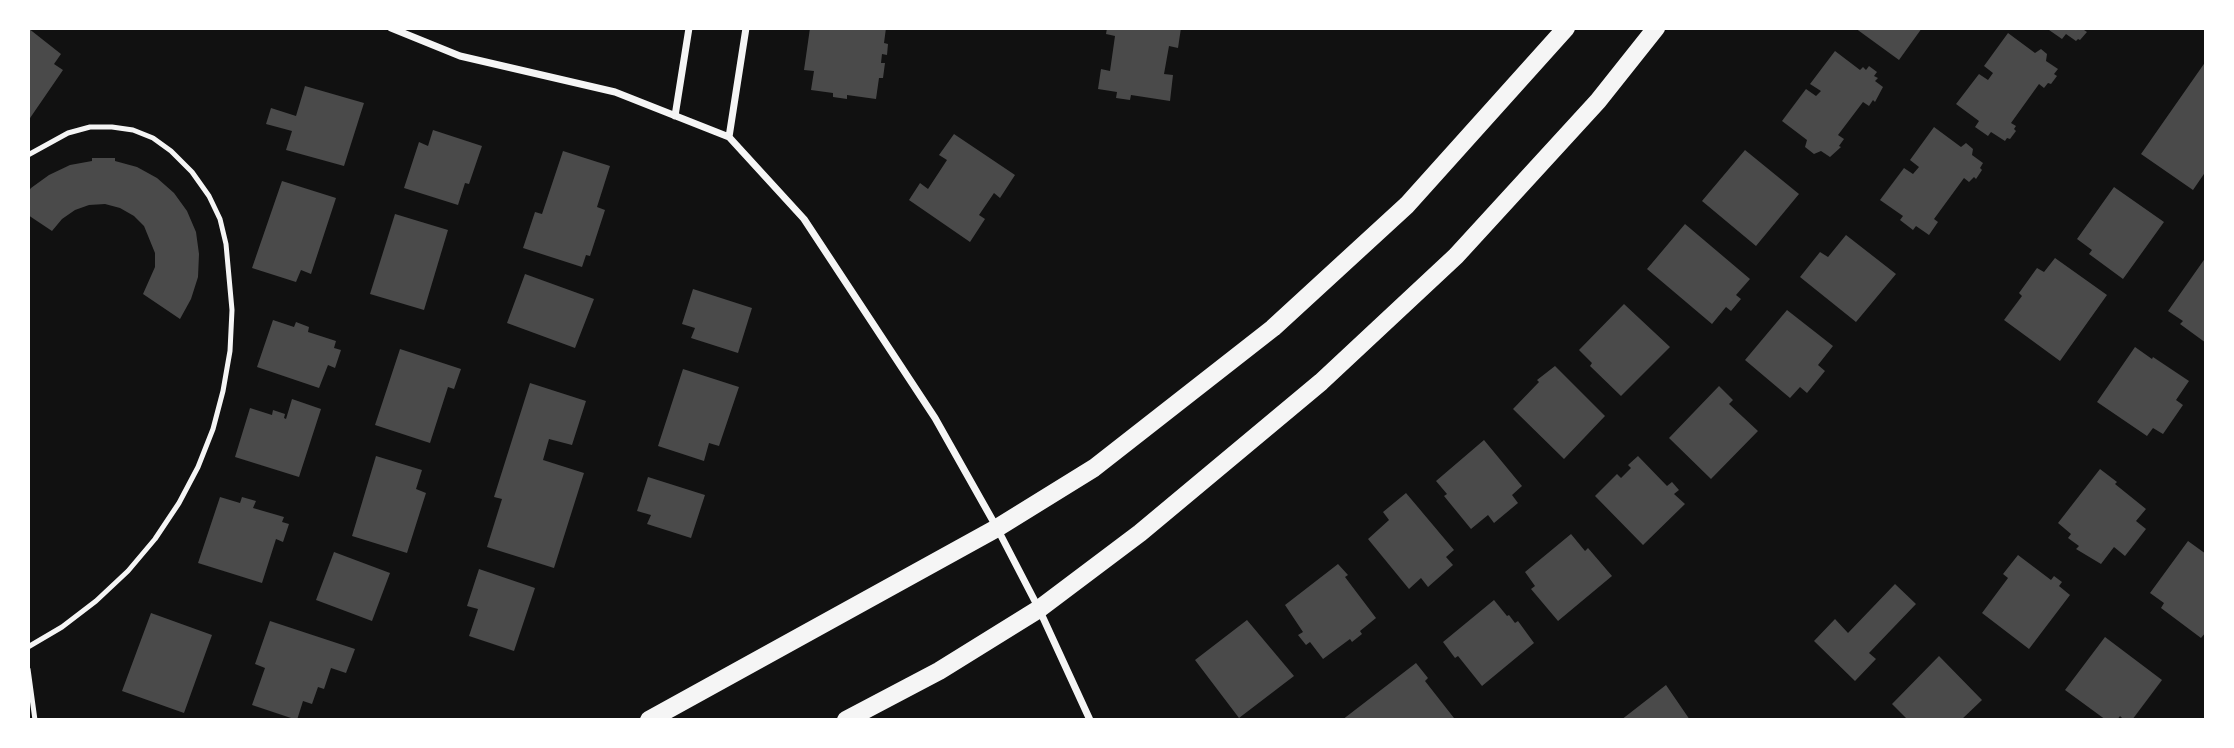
<!DOCTYPE html>
<html>
<head>
<meta charset="utf-8">
<style>
  body { margin:0 }
  #map { position:relative; width:2234px; height:748px; overflow:hidden; background:#111; font-family:"Fira Sans",sans-serif }
  canvas { display:block }
  .frame { position:absolute; inset:0; border:30px solid #fff; pointer-events:none }
</style>
</head>
<body>
<div id="map">
<canvas width="2234" height="748"></canvas>
<div class="frame"></div>
</div>
<script>
const ctx = document.querySelector('canvas').getContext('2d');
ctx.lineJoin = 'round';
function fillPath(path, color) { ctx.fillStyle = color; ctx.fill(path, 'evenodd'); }
const poly = rows => new Path2D(rows.map(r => 'M' + r).join(''));
function stroke(path, color, width, dash) { ctx.strokeStyle = color; ctx.lineWidth = width; ctx.lineCap = dash ? 'butt' : 'round'; ctx.setLineDash(dash || []); ctx.stroke(path); }
const building = poly([
  [28,28,61,54,54,64,63,70,28,121],
  [810,28,886,28,884,43,888,44,887,55,882,54,881,63,885,63,883,78,879,78,876,99,847,95,847,99,833,97,833,93,811,90,814,71,804,70],
  [1107,28,1181,28,1178,48,1169,46,1164,74,1173,75,1170,101,1131,95,1130,100,1116,98,1117,92,1098,89,1101,69,1110,71,1115,36,1106,34],
  [1855,28,1922,28,1899,60],
  [2050,28,2086,28,2084,30,2087,32,2080,40,2078,39,2076,41,2066,34,2062,39,2049,30],
  [2008,33,2035,53,2041,49,2047,54,2046,61,2058,69,2054,74,2057,76,2051,84,2048,83,2044,88,2039,84,2011,123,2016,126,2014,129,2016,131,2010,139,2007,138,2005,141,1991,132,1988,136,1975,127,1979,121,1956,104,1979,74,1988,80,1993,73,1984,66],
  [1835,51,1860,70,1863,67,1866,70,1869,66,1877,72,1874,76,1878,78,1875,81,1883,87,1875,102,1873,100,1869,106,1863,102,1838,135,1844,139,1839,146,1841,147,1830,157,1821,151,1814,154,1805,147,1807,140,1782,121,1806,89,1816,96,1821,91,1810,84],
  [2206,61,2206,171,2193,190,2141,154],
  [305,86,364,103,344,166,286,150,292,131,266,124,271,108,296,116],
  [1934,127,1961,147,1966,143,1973,149,1972,155,1983,163,1980,168,1982,170,1976,179,1974,177,1969,182,1964,178,1934,219,1938,222,1929,235,1916,226,1913,230,1900,220,1903,216,1880,200,1904,168,1913,174,1919,167,1910,160],
  [433,130,482,146,469,184,465,183,458,205,404,188,419,142,428,146],
  [954,134,1015,175,1000,198,994,193,979,215,985,219,970,242,909,200,920,183,928,189,947,160,939,155],
  [1745,150,1799,194,1756,246,1702,201],
  [563,151,610,166,597,207,605,210,590,256,586,255,582,267,523,248,535,212,542,214],
  [92,158,115,158,115,161,137,167,157,178,174,193,187,211,196,232,199,254,198,277,191,299,180,319,143,294,155,267,155,253,144,226,134,216,120,208,105,204,89,205,75,210,62,219,52,231,28,215,28,192,31,188,49,175,70,165,92,161],
  [282,181,336,198,311,274,301,270,296,282,252,268],
  [2114,187,2164,222,2123,279,2089,254,2092,250,2077,239],
  [395,214,448,230,424,310,370,294],
  [1685,224,1750,279,1736,295,1741,299,1731,311,1726,307,1712,324,1647,269],
  [1846,235,1896,274,1856,322,1800,277,1820,252,1828,257],
  [2206,257,2206,343,2180,324,2183,321,2168,311],
  [2055,258,2107,295,2060,361,2004,320,2022,296,2019,293,2037,268,2044,272],
  [525,274,594,299,575,348,507,323],
  [693,289,752,308,738,353,691,338,695,328,682,324],
  [1624,304,1670,347,1621,396,1590,366,1592,363,1579,350],
  [1787,310,1833,346,1818,365,1825,371,1807,393,1800,387,1790,398,1745,360],
  [273,320,294,327,296,322,309,327,308,332,336,341,334,348,341,350,335,368,328,365,319,388,257,367],
  [2135,347,2152,359,2153,357,2189,381,2176,400,2183,405,2163,434,2153,428,2147,436,2097,402],
  [400,349,461,369,454,389,448,387,430,443,375,425],
  [1555,366,1605,416,1564,459,1513,409,1539,382,1537,380],
  [683,369,739,387,719,446,709,443,704,461,658,446],
  [530,383,586,401,572,445,549,439,543,460,584,473,554,568,487,547,502,499,494,497],
  [1719,386,1733,400,1729,404,1758,431,1711,479,1669,438],
  [292,399,321,409,299,477,235,457,250,408,272,415,273,410,285,414,284,418,286,419],
  [1484,440,1522,486,1512,495,1518,503,1494,523,1488,515,1471,529,1444,496,1447,494,1436,481],
  [376,456,422,470,416,489,426,493,407,553,352,536],
  [1638,456,1667,486,1672,482,1679,490,1674,494,1685,504,1643,545,1595,496,1617,474,1621,478,1631,468,1628,465],
  [2100,469,2117,482,2115,484,2146,509,2136,521,2146,529,2125,556,2114,547,2101,564,2076,549,2079,546,2068,538,2071,534,2058,523],
  [648,477,705,495,691,538,647,524,651,515,637,511],
  [1406,493,1454,550,1446,557,1453,565,1428,587,1421,578,1409,589,1368,539,1389,520,1383,512],
  [220,497,240,503,242,497,256,501,253,508,284,517,282,522,289,524,283,542,276,539,262,583,198,563],
  [1571,534,1585,551,1588,548,1612,576,1558,621,1531,589,1535,586,1525,572],
  [2188,541,2206,554,2206,632,2201,638,2161,608,2164,603,2150,593],
  [334,552,390,573,372,621,316,600],
  [2018,555,2051,580,2054,576,2062,582,2059,586,2070,595,2029,649,1982,613,2008,578,2003,574],
  [1338,564,1348,575,1345,577,1376,618,1360,631,1362,634,1352,642,1350,639,1323,659,1310,642,1306,645,1298,635,1303,632,1285,605],
  [479,569,535,588,514,651,469,636,478,609,467,606],
  [1895,584,1916,604,1869,653,1876,659,1855,681,1814,641,1835,619,1848,633],
  [1494,600,1507,616,1509,615,1515,623,1518,621,1534,643,1482,686,1458,656,1455,658,1443,642],
  [151,613,212,635,184,713,122,691],
  [1247,620,1294,676,1239,718,1195,660],
  [270,621,355,649,346,673,331,668,324,689,318,687,312,704,303,701,297,720,252,705,265,668,255,664],
  [2105,637,2162,680,2132,720,2124,720,2120,716,2117,720,2106,720,2065,690],
  [1939,656,1982,700,1961,720,1908,720,1892,704],
  [1416,663,1428,678,1425,681,1454,718,1451,720,1342,720],
  [1666,685,1690,720,1621,720]
]);
const service = poly([
  [28,155,68,133,90,127,112,127,133,130,153,138,171,151,192,172,209,196,220,219,226,244,232,310,230,351,223,391,213,429,198,467,179,503,155,539,128,571,96,601,62,627,28,647],
  [28,669,35,720]
]);
const minor = poly([
  [391,28,460,56,615,92,729,137,804,219,935,418,997,528,1039,609,1090,720],
  [675,116,689,28],
  [729,137,746,28]
]);
const primary = poly([
  [649,720,997,528,1094,468,1273,328,1407,205,1566,28],
  [846,720,939,671,1039,609,1140,533,1321,382,1456,256,1598,101,1656,28]
]);
fillPath(building, '#4a4a4a');
stroke(service, '#f5f5f5', 5);
stroke(minor, '#f5f5f5', 7);
stroke(primary, '#f5f5f5', 18);
</script>
</body>
</html>
